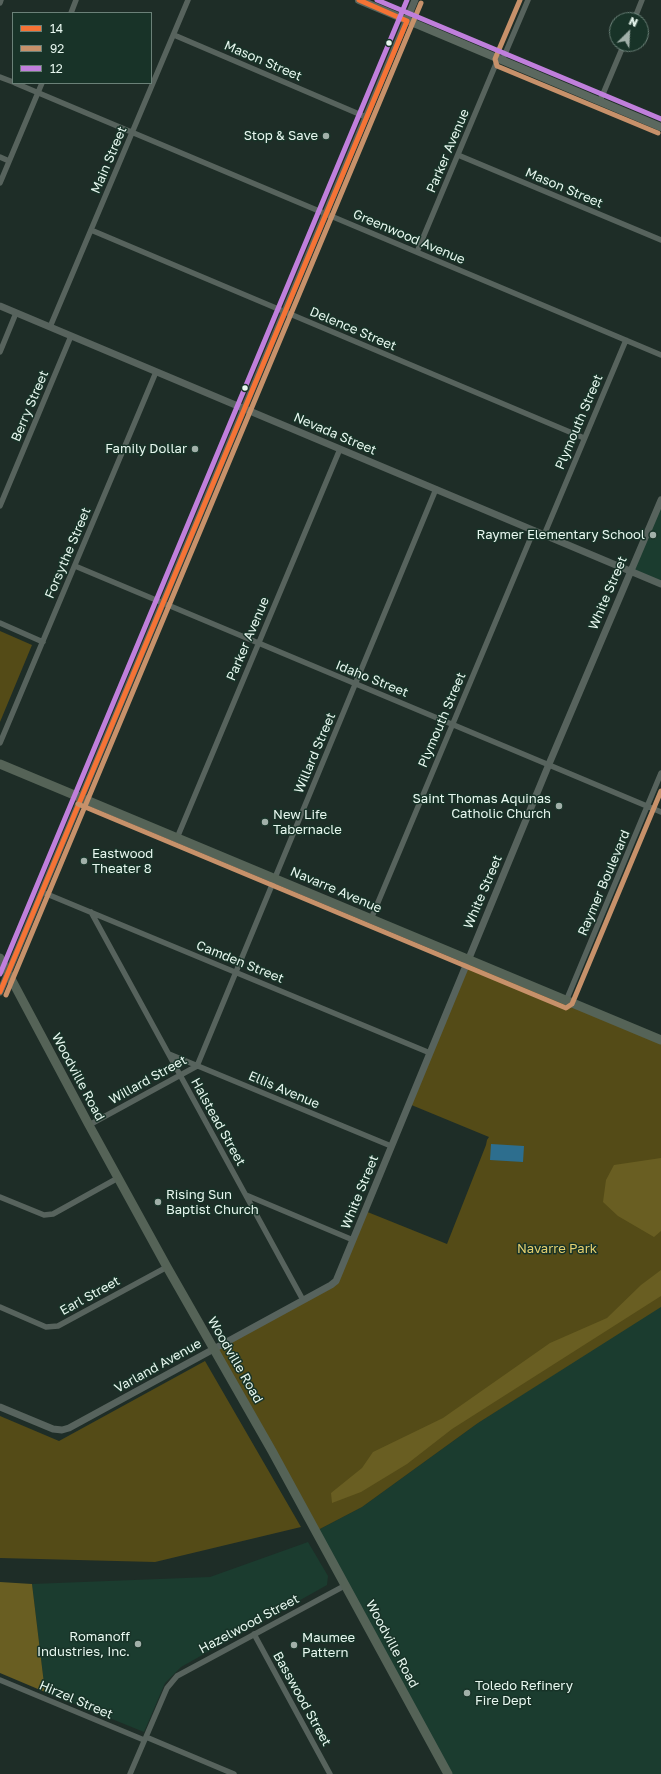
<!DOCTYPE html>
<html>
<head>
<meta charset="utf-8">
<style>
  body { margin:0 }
  #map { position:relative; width:661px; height:1774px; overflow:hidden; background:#1e2d27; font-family:"Golos Text",sans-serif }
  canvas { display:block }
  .legend { position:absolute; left:12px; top:12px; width:140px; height:72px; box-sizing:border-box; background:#183328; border:1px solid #6b8178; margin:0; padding:5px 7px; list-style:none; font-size:12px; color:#e7f7ef }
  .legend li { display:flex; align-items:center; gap:8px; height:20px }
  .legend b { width:20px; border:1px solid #6b8178 }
  .north { position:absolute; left:609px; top:12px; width:40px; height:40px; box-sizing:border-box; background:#183328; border:1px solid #6b8178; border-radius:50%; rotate:24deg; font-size:11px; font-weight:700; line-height:16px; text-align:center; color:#e7f7ef }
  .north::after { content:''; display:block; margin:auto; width:14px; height:18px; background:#a1b0a9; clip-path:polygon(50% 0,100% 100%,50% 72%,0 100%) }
</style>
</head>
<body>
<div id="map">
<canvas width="661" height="1774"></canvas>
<ul class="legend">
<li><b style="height:5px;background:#f57335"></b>14</li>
<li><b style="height:5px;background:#c7916a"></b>92</li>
<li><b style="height:5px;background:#c07fdc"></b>12</li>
</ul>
<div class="north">N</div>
</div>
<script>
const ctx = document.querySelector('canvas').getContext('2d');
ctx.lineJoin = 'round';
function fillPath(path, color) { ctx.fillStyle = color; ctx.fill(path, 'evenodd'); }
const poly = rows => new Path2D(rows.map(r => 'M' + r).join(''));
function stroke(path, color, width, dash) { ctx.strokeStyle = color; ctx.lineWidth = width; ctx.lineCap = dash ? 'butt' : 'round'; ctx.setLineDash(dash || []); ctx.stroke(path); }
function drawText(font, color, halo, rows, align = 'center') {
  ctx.font = font + ' "Golos Text",sans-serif'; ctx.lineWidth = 3; ctx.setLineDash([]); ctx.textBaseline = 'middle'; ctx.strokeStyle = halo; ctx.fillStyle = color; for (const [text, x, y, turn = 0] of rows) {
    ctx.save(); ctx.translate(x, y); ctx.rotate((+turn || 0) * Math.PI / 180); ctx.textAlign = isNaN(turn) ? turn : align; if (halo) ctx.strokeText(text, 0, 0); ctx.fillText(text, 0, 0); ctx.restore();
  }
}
const built = poly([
  [661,500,661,584,631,571],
  [661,1305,661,1774,447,1774,316,1531,362,1507,478,1423],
  [308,1542,328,1576,327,1585,181,1667,165,1683,144,1732,45,1692,32,1584,210,1577]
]);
const green = poly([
  [0,631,32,645,0,722],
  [468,960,661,1040,661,1307,478,1423,362,1507,316,1531,213,1350,331,1285,365,1211,447,1244,486,1145,487,1140,489,1137,409,1104],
  [205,1361,301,1527,155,1562,0,1558,0,1416,59,1441]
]);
const forest = poly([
  [661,1158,661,1231,654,1237,618,1216,603,1202,606,1180,614,1165],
  [661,1270,661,1296,452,1429,407,1464,361,1492,332,1503,331,1493,362,1468,373,1452,443,1418,550,1343,607,1318,641,1285],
  [0,1582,32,1584,45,1692,0,1673]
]);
const water = poly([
  [491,1144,524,1146,523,1162,490,1160]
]);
const minor = poly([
  [0,3,1,0],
  [71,13,76,0],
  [634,20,642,0],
  [174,35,366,117],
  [502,61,528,0],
  [0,77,13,82],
  [15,83,661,355],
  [600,101,624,44],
  [458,155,661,240],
  [0,157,9,161],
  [0,183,42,83],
  [91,230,584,438],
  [417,252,498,59],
  [50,327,188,0],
  [0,352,16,313],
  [0,506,71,336],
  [544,535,626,340],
  [75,566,661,812],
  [0,623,43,642],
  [0,743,156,372],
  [177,838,340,449],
  [42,892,430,1053],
  [91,912,303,1300],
  [371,919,534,530],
  [566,1001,661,773],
  [169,1054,391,1146],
  [89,1125,197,1066,436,489],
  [246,1195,353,1240],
  [0,1197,44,1215,53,1214,118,1178],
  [0,1307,46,1327,58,1326,167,1267],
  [254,1634,330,1774],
  [0,1680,144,1740],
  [146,1737,234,1774],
  [130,1774,167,1688,177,1676,346,1585]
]);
const tertiary = poly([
  [0,306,661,584],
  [0,992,415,0],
  [0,1407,53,1429,62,1430,69,1428,331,1285,336,1281,549,764,661,500]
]);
const secondary = poly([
  [359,0,661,127]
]);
const primary = poly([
  [0,764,661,1040],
  [0,958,89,1125,167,1267,272,1451,448,1774]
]);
const bus1 = poly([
  [359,0,407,21],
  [0,992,407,21]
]);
const bus2 = poly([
  [520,0,495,59,497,66,658,133],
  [78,804,566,1008,572,1004,661,791],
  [6,995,421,3]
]);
const bus3 = poly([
  [377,0,661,119],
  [0,974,407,0]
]);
const markers = [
  [389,43,3.5,"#e7f7ef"],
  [326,136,4,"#a1b0a9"],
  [245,388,3.5,"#e7f7ef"],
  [195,449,4,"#a1b0a9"],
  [653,535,4,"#a1b0a9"],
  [559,806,4,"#a1b0a9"],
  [265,822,4,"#a1b0a9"],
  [84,861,4,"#a1b0a9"],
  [158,1202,4,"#a1b0a9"],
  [138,1644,4,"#a1b0a9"],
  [294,1645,4,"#a1b0a9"],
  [467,1693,4,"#a1b0a9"]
];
const streetNames = [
  ["Mason Street",263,61,23],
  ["Parker Avenue",448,151,-67],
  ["Main Street",109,160,-67],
  ["Mason Street",564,188,23],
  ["Greenwood Avenue",409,237,23],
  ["Delence Street",353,329,23],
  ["Berry Street",30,406,-67],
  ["Plymouth Street",579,422,-67],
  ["Nevada Street",335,434,23],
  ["Forsythe Street",68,553,-67],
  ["White Street",608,593,-67],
  ["Parker Avenue",248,639,-67],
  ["Idaho Street",372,679,22],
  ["Plymouth Street",442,720,-67],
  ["Willard Street",315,753,-67],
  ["Raymer Boulevard",604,883,-67],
  ["Navarre Avenue",336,890,23],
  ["White Street",483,892,-67],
  ["Camden Street",240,962,22],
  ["Woodville Road",78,1077,62],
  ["Willard Street",148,1080,-29],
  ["Ellis Avenue",284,1090,23],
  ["Halstead Street",218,1122,61],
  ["White Street",360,1192,-68],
  ["Earl Street",90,1296,-29],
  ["Woodville Road",235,1360,60],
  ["Varland Avenue",158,1366,-29],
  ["Hazelwood Street",249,1624,-28],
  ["Woodville Road",392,1644,62],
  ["Basswood Street",302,1699,61],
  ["Hirzel Street",76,1700,23]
];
const poiNames = [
  ["Stop & Save",318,136],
  ["Family Dollar",187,449],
  ["Raymer Elementary School",645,535],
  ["Saint Thomas Aquinas",551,799],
  ["Catholic Church",551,814],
  ["New Life",273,815,"left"],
  ["Tabernacle",273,830,"left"],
  ["Eastwood",92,854,"left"],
  ["Theater 8",92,869,"left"],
  ["Rising Sun",166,1195,"left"],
  ["Baptist Church",166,1210,"left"],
  ["Romanoff",130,1637],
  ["Industries, Inc.",130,1652],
  ["Maumee",302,1638,"left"],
  ["Pattern",302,1653,"left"],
  ["Toledo Refinery",475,1686,"left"],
  ["Fire Dept",475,1701,"left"]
];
const parkNames = [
  ["Navarre Park",557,1249]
];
fillPath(built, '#1b3c2f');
fillPath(green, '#544b17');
fillPath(forest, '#695e22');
fillPath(water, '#2d6e8e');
stroke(minor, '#57635d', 5.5);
stroke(tertiary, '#57635d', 7);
stroke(secondary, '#5b685f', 8);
stroke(primary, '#556357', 9);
stroke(bus1, '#f57335', 5);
stroke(bus2, '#c7916a', 5);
stroke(bus3, '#c07fdc', 5);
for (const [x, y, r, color] of markers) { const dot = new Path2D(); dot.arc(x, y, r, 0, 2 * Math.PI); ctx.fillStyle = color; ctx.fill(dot); stroke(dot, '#183328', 1.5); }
drawText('13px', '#e7f7ef', '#183328', streetNames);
drawText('13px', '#e7f7ef', '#183328', poiNames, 'right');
drawText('13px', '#e4cf6f', '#183328', parkNames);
</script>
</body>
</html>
